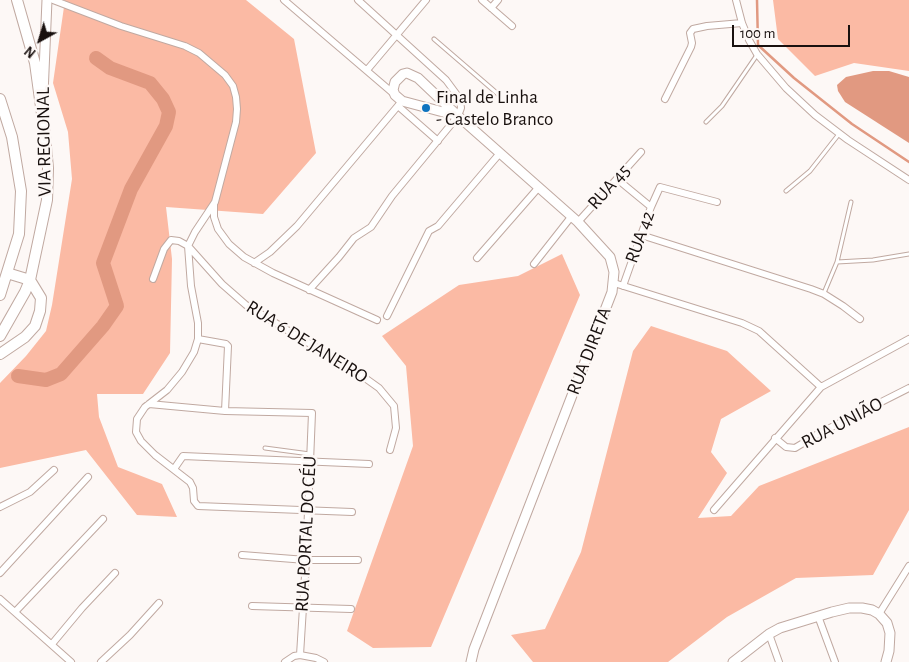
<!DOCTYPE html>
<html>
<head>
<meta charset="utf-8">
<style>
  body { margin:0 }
  #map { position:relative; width:909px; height:662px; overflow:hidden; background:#fdf8f6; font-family:"Alegreya Sans",sans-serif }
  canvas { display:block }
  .north { position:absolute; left:15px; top:15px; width:50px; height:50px; -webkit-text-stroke:4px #fdf8f6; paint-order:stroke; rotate:219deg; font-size:14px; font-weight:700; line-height:20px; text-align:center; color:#19110f }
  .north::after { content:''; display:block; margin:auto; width:18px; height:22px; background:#19110f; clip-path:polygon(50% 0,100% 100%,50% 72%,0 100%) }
  .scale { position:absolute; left:732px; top:25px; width:118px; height:22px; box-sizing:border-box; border:2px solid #19110f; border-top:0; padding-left:6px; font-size:15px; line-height:18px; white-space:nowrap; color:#19110f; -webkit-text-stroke:4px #fdf8f6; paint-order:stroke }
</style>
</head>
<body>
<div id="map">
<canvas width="909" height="662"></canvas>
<div class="north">N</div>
<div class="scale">100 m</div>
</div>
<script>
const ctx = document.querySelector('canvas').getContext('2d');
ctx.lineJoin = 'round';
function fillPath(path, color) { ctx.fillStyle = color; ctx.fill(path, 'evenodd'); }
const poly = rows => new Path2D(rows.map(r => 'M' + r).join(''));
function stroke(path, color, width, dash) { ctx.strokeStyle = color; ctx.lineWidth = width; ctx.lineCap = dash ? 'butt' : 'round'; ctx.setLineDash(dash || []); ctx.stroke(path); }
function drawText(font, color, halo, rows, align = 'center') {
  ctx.font = font + ' "Alegreya Sans",sans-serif'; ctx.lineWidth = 5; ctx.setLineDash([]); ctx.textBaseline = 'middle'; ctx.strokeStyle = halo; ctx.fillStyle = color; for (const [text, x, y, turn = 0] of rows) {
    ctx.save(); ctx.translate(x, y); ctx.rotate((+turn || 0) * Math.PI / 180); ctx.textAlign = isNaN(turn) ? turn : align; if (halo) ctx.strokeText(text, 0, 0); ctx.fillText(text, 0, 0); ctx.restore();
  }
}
const green = poly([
  [65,0,246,0,294,39,316,153,263,214,166,207,172,259,170,353,143,394,97,394,99,417,118,467,162,484,177,517,137,515,86,450,0,468,0,383,26,356,46,331,52,305,72,179,68,132,53,83],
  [773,0,909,0,909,71,854,63,815,76,778,39],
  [562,254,580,295,431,647,373,648,347,631,413,446,406,366,382,336,459,285,518,276],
  [651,326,727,351,771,391,721,419,711,452,727,473,698,518,731,516,759,486,909,427,909,510,873,575,796,578,727,617,668,662,533,662,511,635,545,629,581,552,633,351]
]);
const water = poly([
  [873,71,889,71,909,77,909,143,845,102,838,91,837,85,846,77]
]);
const stream = poly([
  [757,0,758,45,794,78,852,124,909,162]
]);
const river = poly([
  [18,376,46,380,61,374,103,326,117,306,103,263,131,189,166,126,169,112,163,99,150,83,110,68,96,58]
]);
const lane = poly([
  [434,39,499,95],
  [706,122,722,106,757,55],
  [786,191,810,171,839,134],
  [837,262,873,260,909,254],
  [824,293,837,262,851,202],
  [265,448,310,454]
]);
const street = poly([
  [53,0,121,26,185,46,199,53,225,75,233,86,236,97,237,109,236,122,215,202,195,232,188,246,191,286,198,323,198,339,194,352,182,372,167,390,145,407,137,419,136,432,141,441,155,455,190,482,193,488,194,501,198,506,352,512],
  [284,0,394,94],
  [482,0,512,26],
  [736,0,742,23,749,40,757,54,786,88,815,115,848,140,909,180],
  [491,8,498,0],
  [367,70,426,0],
  [665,99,691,47,692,43,690,33,693,29,707,26,742,23],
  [398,106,438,141],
  [617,179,651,207],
  [214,205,214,217,218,229,229,244,244,257,273,273,377,320],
  [578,222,641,152],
  [641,235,811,289,824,294,843,306,860,319],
  [477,258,539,187],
  [254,263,270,252,297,226,402,101],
  [534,264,571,217],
  [153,279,164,249,171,240,179,241,188,246,222,284,246,305,358,373,379,388,394,406,396,428,390,450],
  [614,283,742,323,759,331,821,387],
  [623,286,651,207,660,187,717,202],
  [309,290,339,257,354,238,371,227,392,196,458,116,461,108,460,99,446,80,358,0],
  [387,316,429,231,438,226,500,153],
  [198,339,226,344,228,346,225,411],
  [149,404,225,411,312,413,306,560,300,655],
  [775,438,786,447,795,448,818,434,909,388],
  [174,469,183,456,369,464],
  [0,507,30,492,54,470],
  [714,510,821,387,909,339],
  [242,555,306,560,358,560],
  [0,573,88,477],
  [0,599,71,662],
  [252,606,351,609],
  [15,612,103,519],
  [879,614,909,566],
  [818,616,835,662],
  [769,634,779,662],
  [52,644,82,608,115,573],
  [101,662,130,635,159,603],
  [285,662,294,656,300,655,316,658,324,662]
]);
const secondary = poly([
  [43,95,47,0],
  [458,116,402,101,395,95,393,90,395,82,403,74,407,73,418,78,458,116,578,222,610,257,614,272,612,292,474,649,471,662],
  [733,662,769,634,780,628,832,612,849,608,862,608,872,610,879,614,887,623,890,633,889,651,886,662]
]);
const primary = poly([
  [0,99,12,137,21,191,19,234,0,295],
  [0,336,25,292,30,280,47,200,48,168,45,136,35,63,17,0],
  [0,354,25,337,35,326,40,311,41,298,30,280,7,273]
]);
const markers = [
  [426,108,5,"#0e73bf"]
];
const poiNames = [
  ["Final de Linha",436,97],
  ["- Castelo Branco",436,119]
];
const streetNames = [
  ["VIA REGIONAL",44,142,-91],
  ["RUA 45",609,187,-48],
  ["RUA 42",640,237,-70],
  ["RUA 6 DE JANEIRO",307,342,32],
  ["RUA DIRETA",589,351,-69],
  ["RUA UNIÃO",842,423,-28],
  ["RUA PORTAL DO CÉU",306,534,-87]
];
fillPath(green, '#fbbaa4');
fillPath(water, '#e19981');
stroke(stream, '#e19981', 2.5);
stroke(river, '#e19981', 14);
stroke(lane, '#c0a9a1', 5);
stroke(street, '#c0a9a1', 8);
stroke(secondary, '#c0a9a1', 11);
stroke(primary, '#c0a9a1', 12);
stroke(lane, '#fff', 3);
stroke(street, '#fff', 6);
stroke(secondary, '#fff', 9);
stroke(primary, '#fff', 10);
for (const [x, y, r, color] of markers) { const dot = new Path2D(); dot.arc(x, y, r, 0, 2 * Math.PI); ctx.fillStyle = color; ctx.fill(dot); stroke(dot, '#fdf8f6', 2); }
drawText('19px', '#19110f', '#fdf8f6', poiNames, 'left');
drawText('19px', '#19110f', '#fdf8f6', streetNames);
</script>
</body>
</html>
